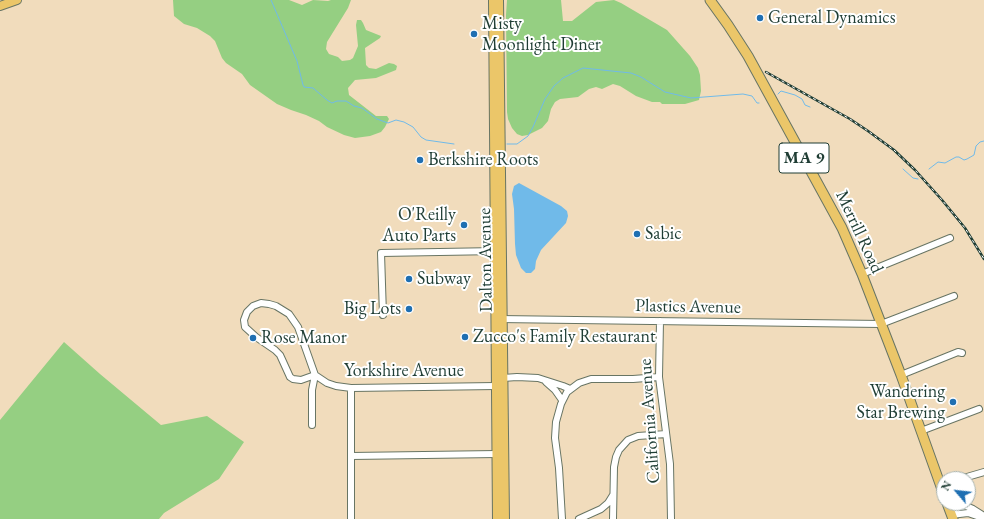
<!DOCTYPE html>
<html>
<head>
<meta charset="utf-8">
<style>
  body { margin:0 }
  #map { position:relative; width:984px; height:519px; overflow:hidden; background:#f1dcbc; font-family:"EB Garamond",serif }
  canvas { display:block }
  .north { position:absolute; left:936px; top:471px; width:40px; height:40px; box-sizing:border-box; background:#fff; border:1px solid #a5b1ae; border-radius:50%; rotate:298deg; font-size:11px; font-weight:700; line-height:16px; text-align:center; color:#1f3d34 }
  .north::after { content:''; display:block; margin:auto; width:14px; height:18px; background:#1f6fb2; clip-path:polygon(50% 0,100% 100%,50% 72%,0 100%) }
</style>
</head>
<body>
<div id="map">
<canvas width="984" height="519"></canvas>
<div class="north">N</div>
</div>
<script>
const ctx = document.querySelector('canvas').getContext('2d');
ctx.lineJoin = 'round';
function fillPath(path, color) { ctx.fillStyle = color; ctx.fill(path, 'evenodd'); }
const poly = rows => new Path2D(rows.map(r => 'M' + r).join(''));
function stroke(path, color, width, dash) { ctx.strokeStyle = color; ctx.lineWidth = width; ctx.lineCap = dash ? 'butt' : 'round'; ctx.setLineDash(dash || []); ctx.stroke(path); }
function drawText(font, color, halo, rows, align = 'center') {
  ctx.font = font + ' "EB Garamond",serif'; ctx.lineWidth = 4; ctx.setLineDash([]); ctx.textBaseline = 'middle'; ctx.strokeStyle = halo; ctx.fillStyle = color; for (const [text, x, y, turn = 0] of rows) {
    ctx.save(); ctx.translate(x, y); ctx.rotate((+turn || 0) * Math.PI / 180); ctx.textAlign = isNaN(turn) ? turn : align; if (halo) ctx.strokeText(text, 0, 0); ctx.fillText(text, 0, 0); ctx.restore();
  }
}
const green = poly([
  [173,0,289,0,302,5,313,0,328,1,331,0,351,0,348,8,327,42,326,49,329,54,338,57,342,61,350,60,353,58,358,46,356,25,357,20,361,20,363,23,366,30,381,36,380,38,365,48,366,65,369,68,376,69,389,63,394,64,397,66,396,70,376,78,355,80,348,88,349,95,376,116,387,116,389,119,385,127,381,132,370,136,355,138,344,135,327,127,319,121,306,115,291,110,277,104,250,85,242,74,226,63,222,58,215,41,210,36,197,28,184,24,174,16],
  [507,0,561,0,563,21,572,21,596,2,614,0,621,3,667,30,690,56,698,68,700,75,701,91,699,100,685,104,662,104,660,102,652,102,636,96,620,86,613,84,602,89,596,87,589,89,578,97,560,99,555,102,551,109,548,121,542,128,528,135,522,136,517,134,512,128,508,119,507,112,506,15],
  [64,342,100,374,161,425,207,416,244,442,219,479,164,513,159,519,0,519,0,420]
]);
const water = poly([
  [519,183,561,206,567,211,568,216,566,223,541,250,536,261,535,269,531,273,526,273,521,268,516,255,515,244,514,209,512,194,514,186]
]);
const stream = poly([
  [271,0,297,61,303,85,304,87,313,88,327,100,332,103,337,101,346,101,354,106,362,108,377,119,388,123,396,120,404,122,413,127,421,137,426,140,454,144],
  [778,94,781,91,795,95,802,99,805,105,810,107],
  [507,144,517,144,528,136,533,127,545,99,554,86,563,78,583,68,631,73,641,77,665,92,691,98,743,94,752,96,757,103,759,103],
  [903,169,913,178,918,179],
  [929,169,938,162,945,163,956,157,959,157,964,160,967,159,974,155,976,146,980,142,984,141]
]);
const minor = poly([
  [862,274,950,238],
  [383,315,381,253,498,251],
  [499,319,881,324,954,296],
  [660,321,659,377,670,464,671,519],
  [901,375,958,352,962,353],
  [503,378,517,377,538,378,563,386,570,389],
  [546,382,555,390,562,400],
  [351,388,351,519],
  [312,425,312,390,315,375,301,380,293,379,290,377,280,355,275,350,256,337,245,327,244,320,247,312,253,306,261,303,269,304,276,306,289,314,298,327,315,375,327,383,336,386,351,388,496,386],
  [921,431,979,409],
  [351,456,497,454],
  [960,479,984,472],
  [951,515,955,509,960,507,966,506,973,509,984,516],
  [951,515,968,513,983,518],
  [562,519,559,468,555,438,556,422,561,404,567,392,579,383,591,379,633,379,659,377],
  [579,519,601,509,608,503,613,495],
  [613,519,614,467,616,457,619,450,628,440,638,436,666,434]
]);
const major = poly([
  [493,0,497,519],
  [499,0,505,519],
  [0,6,17,0]
]);
const highway = poly([
  [710,0,728,25,748,56,842,228,862,274,901,375,944,495],
  [947,503,953,519]
]);
const rail = poly([
  [766,72,850,119,868,131,894,150,915,170,942,200,965,228,984,259]
]);
const markers = [
  [760,18,4,"#1f6fb2"],
  [474,34,4,"#1f6fb2"],
  [420,160,4,"#1f6fb2"],
  [464,225,4,"#1f6fb2"],
  [637,234,4,"#1f6fb2"],
  [409,279,4,"#1f6fb2"],
  [409,309,4,"#1f6fb2"],
  [465,337,4,"#1f6fb2"],
  [253,338,4,"#1f6fb2"],
  [953,402,4,"#1f6fb2"]
];
const shields = [
  [804,158,50]
];
const shieldNames = [
  ["MA 9",804,158]
];
const poiNames = [
  ["General Dynamics",768,18],
  ["Misty",482,24],
  ["Moonlight Diner",482,45],
  ["Berkshire Roots",428,160],
  ["O'Reilly",456,215,"right"],
  ["Auto Parts",456,236,"right"],
  ["Sabic",645,234],
  ["Subway",417,279],
  ["Big Lots",401,309,"right"],
  ["Zucco's Family Restaurant",473,337],
  ["Rose Manor",261,338],
  ["Wandering",945,392,"right"],
  ["Star Brewing",945,413,"right"]
];
const streetNames = [
  ["Merrill Road",859,232,65],
  ["Dalton Avenue",486,260,-91],
  ["Plastics Avenue",688,307,1],
  ["Yorkshire Avenue",404,371],
  ["California Avenue",650,421,-94]
];
fillPath(green, '#95cf82');
fillPath(water, '#70bae9');
stroke(stream, '#70bae9', 1);
stroke(minor, '#687564', 8);
stroke(major, '#687564', 10);
stroke(highway, '#687564', 11);
stroke(minor, '#fff', 6);
stroke(major, '#ebc669', 8);
stroke(highway, '#ebc669', 9);
stroke(rail, '#1f3d34', 2.5);
stroke(rail, '#fff', 1, [3]);
for (const [x, y, r, color] of markers) { const dot = new Path2D(); dot.arc(x, y, r, 0, 2 * Math.PI); ctx.fillStyle = color; ctx.fill(dot); stroke(dot, '#fff', 1.5); }
for (const [x, y, w] of shields) { const box = new Path2D(); box.roundRect(x - w / 2, y - 15, w, 30, 3); ctx.fillStyle = '#fff'; ctx.fill(box); stroke(box, '#1f3d34', 1); }
drawText('bold 17px', '#1f3d34', null, shieldNames);
drawText('18px', '#1f3d34', '#fff', poiNames, 'left');
drawText('18px', '#1f3d34', '#fff', streetNames);
</script>
</body>
</html>
